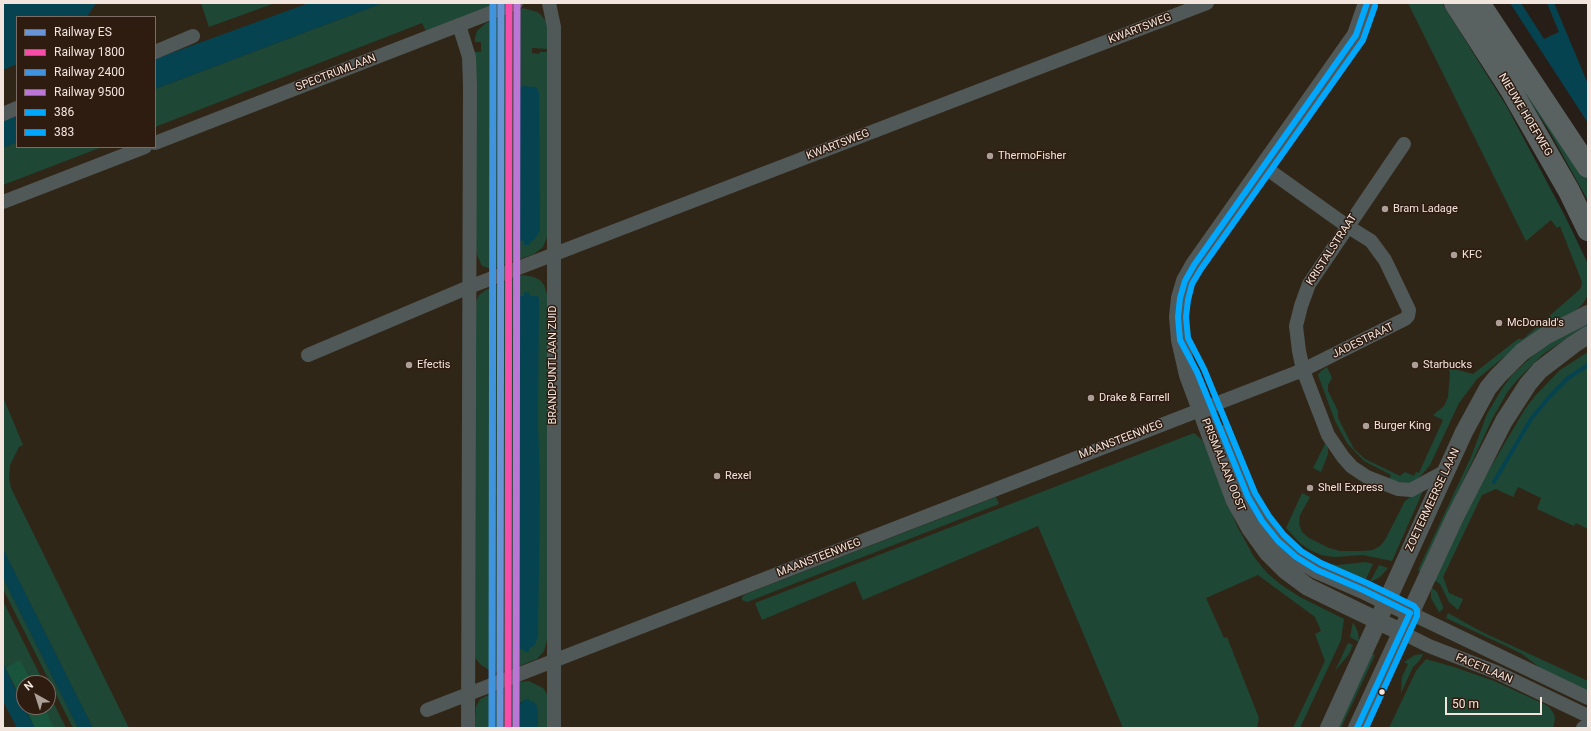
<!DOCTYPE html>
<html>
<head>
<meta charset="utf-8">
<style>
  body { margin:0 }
  #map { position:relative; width:1591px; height:731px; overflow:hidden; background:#281e18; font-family:Roboto,sans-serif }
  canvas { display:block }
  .frame { position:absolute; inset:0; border:4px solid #f2e5dd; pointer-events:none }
  .legend { position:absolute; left:16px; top:16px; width:140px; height:132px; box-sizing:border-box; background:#2f1c11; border:1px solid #7d6c63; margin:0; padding:5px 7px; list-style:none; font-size:12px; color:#f2e5dd }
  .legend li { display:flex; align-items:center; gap:8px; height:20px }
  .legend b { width:20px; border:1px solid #7d6c63 }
  .north { position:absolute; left:16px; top:675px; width:40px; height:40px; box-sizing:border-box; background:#2f1c11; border:1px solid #7d6c63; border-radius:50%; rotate:321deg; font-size:11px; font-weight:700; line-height:16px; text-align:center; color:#f2e5dd }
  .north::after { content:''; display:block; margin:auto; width:14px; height:18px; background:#ab9f98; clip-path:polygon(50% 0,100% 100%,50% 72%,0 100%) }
  .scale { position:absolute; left:1445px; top:697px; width:97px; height:18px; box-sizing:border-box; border:2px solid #f2e5dd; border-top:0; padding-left:5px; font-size:12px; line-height:14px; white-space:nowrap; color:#f2e5dd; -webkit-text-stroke:3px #2f1c11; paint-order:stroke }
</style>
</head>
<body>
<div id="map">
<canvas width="1591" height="731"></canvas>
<div class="frame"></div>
<ul class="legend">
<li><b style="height:5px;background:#6795d6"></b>Railway ES</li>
<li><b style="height:5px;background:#f54da8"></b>Railway 1800</li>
<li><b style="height:5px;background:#4094de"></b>Railway 2400</li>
<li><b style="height:5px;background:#ba77d6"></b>Railway 9500</li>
<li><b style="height:5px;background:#00a7ff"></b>386</li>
<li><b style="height:5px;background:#00a7ff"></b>383</li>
</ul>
<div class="north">N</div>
<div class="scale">50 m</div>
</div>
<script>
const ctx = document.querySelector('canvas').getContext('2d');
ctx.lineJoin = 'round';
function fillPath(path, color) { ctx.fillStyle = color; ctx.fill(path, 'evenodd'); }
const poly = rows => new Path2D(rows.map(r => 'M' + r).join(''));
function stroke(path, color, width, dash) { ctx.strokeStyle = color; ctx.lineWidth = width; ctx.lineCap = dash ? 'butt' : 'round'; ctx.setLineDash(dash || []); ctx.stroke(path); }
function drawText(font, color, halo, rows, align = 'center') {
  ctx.font = font + ' Roboto,sans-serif'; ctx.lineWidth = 3; ctx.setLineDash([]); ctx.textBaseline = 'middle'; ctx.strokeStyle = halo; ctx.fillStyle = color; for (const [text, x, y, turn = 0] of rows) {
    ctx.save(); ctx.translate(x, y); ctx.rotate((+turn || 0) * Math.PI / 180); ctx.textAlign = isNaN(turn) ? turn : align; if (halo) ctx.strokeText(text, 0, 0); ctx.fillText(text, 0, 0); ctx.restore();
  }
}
const industrial = poly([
  [3,3,1413,3,1570,231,1588,276,1588,728,3,728],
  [17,17,155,17,155,147,17,147],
  [24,683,48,683,48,707,24,707]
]);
const green = poly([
  [201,3,275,3,209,27],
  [383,3,497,3,426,31,422,23,155,127,155,89],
  [1408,3,1442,3,1507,107,1565,216,1588,264,1588,295,1582,305,1576,310,1514,349,1477,379,1459,403,1430,465,1419,478,1412,483,1405,483,1389,480,1391,475,1364,461,1347,443,1335,421,1318,375,1321,371,1327,367,1332,378,1328,385,1328,391,1338,411,1338,418,1354,449,1365,459,1396,474,1400,476,1405,472,1414,476,1416,472,1419,473,1443,420,1433,415,1444,406,1448,397,1450,373,1449,370,1450,368,1473,374,1518,339,1523,339,1578,291,1581,288,1582,282,1560,226,1557,228,1551,220,1526,241],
  [1467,3,1472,3,1577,163,1588,181,1588,201,1551,134],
  [523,8,537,12,541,15,547,22,548,49,532,48,532,53,539,54,540,52,548,52,547,237,543,247,534,254,492,269,482,266,477,255,475,245,475,52,481,52,481,42,475,42,475,38,477,31,486,23],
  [17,142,17,147,102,147,3,185,3,148],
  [523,275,534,277,540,280,544,285,547,294,547,640,544,651,537,659,509,670,496,672,491,671,481,665,475,658,476,302,479,295,486,290,512,278],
  [1588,322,1588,326,1573,334,1542,355,1518,379,1508,391,1492,419,1421,572,1418,570,1471,457,1487,414,1503,387,1513,374,1538,351,1551,342],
  [1588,352,1588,529,1576,523,1574,526,1537,509,1541,498,1518,487,1513,497,1496,489,1482,495,1443,577,1449,593,1463,599,1458,610,1449,602,1440,584,1434,580,1482,482,1525,409,1535,396,1560,370],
  [3,397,23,445,19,447,10,465,9,478,11,488,129,728,93,728,3,549],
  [1224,423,1226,424,1253,494,1274,528,1292,546,1300,552,1323,563,1337,565,1366,562,1373,564,1364,583,1352,581,1310,562,1290,548,1272,530,1263,520,1249,496,1223,431,1223,424],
  [1194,433,1202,440,1206,449,1237,526,1254,557,1267,573,1280,584,1300,597,1344,619,1341,640,1300,728,1293,728,1325,661,1315,634,1321,631,1315,617,1258,575,1206,598,1224,638,1227,637,1259,718,1257,728,1123,728,1038,526,863,600,855,581,762,620,755,603],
  [1326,442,1328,448,1328,454,1321,472,1313,468],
  [1423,491,1392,561,1363,555,1334,557,1321,555,1310,550,1300,543,1286,528,1302,493,1310,497,1300,515,1299,524,1302,532,1309,538,1329,548,1340,551,1363,551,1373,550,1380,546,1385,540,1405,501,1416,493],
  [996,497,999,504,747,602,742,600,742,597,746,594],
  [1379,565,1388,568,1380,577,1370,582],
  [3,578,78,728,73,728,8,599,3,589],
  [1431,587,1437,592,1443,607,1443,609,1439,612,1431,598],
  [3,601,44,683,24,683,24,705,3,663],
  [1448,613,1480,631,1588,681,1588,691,1543,670,1522,654,1508,647,1446,618],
  [1353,622,1358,632,1359,642,1350,637],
  [1348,643,1353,645,1349,654,1335,671],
  [1372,654,1375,655,1341,728,1337,728],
  [1423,654,1420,660,1413,667,1401,693,1402,677,1408,664,1404,662,1415,655],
  [1426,659,1454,667,1494,681,1542,703,1549,707,1554,714,1555,719,1553,728,1389,728,1416,671],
  [529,681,543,688,547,694,549,728,538,728,537,706,533,702,524,701,520,703,517,709,516,728,474,728,476,707,480,699,509,686,518,682],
  [48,692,66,728,35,728,25,707,48,707]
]);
const forest = poly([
  [20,660,32,683,24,683,24,705,6,668],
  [25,707,44,707,54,728,35,728]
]);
const water = poly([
  [3,3,96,3,87,17,17,17,17,64,3,70],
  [309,3,383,3,155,89,155,59],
  [1510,3,1521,3,1544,39,1559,32,1547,3,1554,3,1588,84,1588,123],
  [522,86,536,87,539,92,539,102,540,230,535,239,530,242,530,245,524,245,524,241,518,240,517,227,518,91],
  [17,115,17,142,3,148,3,121],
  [524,292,530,293,530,296,537,296,539,298,538,423,540,488,538,635,535,645,529,649,529,652,524,652,524,649,518,650,516,647,517,585,517,299,519,296,524,296],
  [3,549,93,728,78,728,3,578],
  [3,663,24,707,35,728,17,728,3,701],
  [524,699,529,699,529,701,533,702,537,706,538,728,516,728,517,709,518,706,524,701]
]);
const stream = poly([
  [1494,482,1531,419,1550,396,1568,378,1588,365]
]);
const minor = poly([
  [549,3,554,27,554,728],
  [459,25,469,57,470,85,468,728],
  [155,52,193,36],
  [3,114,17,108],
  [155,143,516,3],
  [1404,144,1309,284,1301,306,1296,326,1299,351,1303,370,1328,435,1343,457,1352,467,1367,477,1398,489,1411,490,1446,471],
  [3,202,145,147],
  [308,355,469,287,1207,3],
  [1410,613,1588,698],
  [1401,632,1429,646,1496,672,1588,716],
  [427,710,1303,370,1405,319,1408,316,1409,310,1385,260,1371,241,1347,226,1263,166],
  [1583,728,1588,725]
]);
const tertiary = poly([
  [1367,3,1356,35,1194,265,1185,281,1180,298,1178,317,1180,340,1188,375,1235,501,1250,528,1268,553,1285,570,1308,587,1401,632],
  [1222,434,1248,497,1262,521,1278,541,1296,557,1317,570,1363,590,1410,613],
  [1329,728,1464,432,1488,388,1498,376,1522,352,1545,336,1588,314],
  [1357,728,1455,517,1504,421,1528,384,1540,370,1574,344,1588,335]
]);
const primary = poly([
  [1455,3,1511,90,1569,191,1588,230],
  [1479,3,1588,167]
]);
const bus1 = poly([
  [1357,728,1410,613,1363,590,1317,570,1296,557,1278,541,1262,521,1248,497,1197,372,1180,340,1178,317,1180,298,1185,281,1194,265,1356,35,1367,3]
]);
const bus2 = poly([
  [1366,728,1417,616,1417,610,1414,606,1367,583,1321,563,1301,551,1284,535,1269,516,1255,493,1204,369,1188,338,1186,317,1188,300,1192,284,1201,269,1363,40,1375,6]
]);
const rail1 = poly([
  [500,728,501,3]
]);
const rail2 = poly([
  [508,728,509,3]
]);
const rail3 = poly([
  [492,728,493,3]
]);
const rail4 = poly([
  [516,728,517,3]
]);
const markers = [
  [990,156,4,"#ab9f98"],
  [1385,209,4,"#ab9f98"],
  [1454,255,4,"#ab9f98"],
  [1499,323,4,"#ab9f98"],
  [409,365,4,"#ab9f98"],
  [1415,365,4,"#ab9f98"],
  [1091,398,4,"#ab9f98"],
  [1366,426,4,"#ab9f98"],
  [717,476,4,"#ab9f98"],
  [1310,488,4,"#ab9f98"],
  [1382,692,3.5,"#f2e5dd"]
];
const streetNames = [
  ["KWARTSWEG",1140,29,-21],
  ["SPECTRUMLAAN",336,73,-21],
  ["NIEUWE HOEFWEG",1525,115,59],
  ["KWARTSWEG",838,145,-21],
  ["KRISTALSTRAAT",1332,250,-57],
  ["JADESTRAAT",1363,341,-26],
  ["BRANDPUNTLAAN ZUID",553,365,-90],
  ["MAANSTEENWEG",1121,440,-21],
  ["PRISMALAAN OOST",1223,465,68],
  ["ZOETERMEERSE LAAN",1433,500,-65],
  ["MAANSTEENWEG",819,558,-21],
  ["FACETLAAN",1484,669,23]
];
const poiNames = [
  ["ThermoFisher",998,156],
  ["Bram Ladage",1393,209],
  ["KFC",1462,255],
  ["McDonald's",1507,323],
  ["Efectis",417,365],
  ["Starbucks",1423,365],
  ["Drake & Farrell",1099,398],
  ["Burger King",1374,426],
  ["Rexel",725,476],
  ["Shell Express",1318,488]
];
fillPath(industrial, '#302617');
fillPath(green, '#1e4835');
fillPath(forest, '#19553d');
fillPath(water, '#064351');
stroke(stream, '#064351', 4);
stroke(minor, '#505858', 14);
stroke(tertiary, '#505858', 18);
stroke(primary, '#596261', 22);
stroke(bus1, '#00a7ff', 6);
stroke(bus2, '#00a7ff', 6);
stroke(rail1, '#6795d6', 7);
stroke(rail2, '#f54da8', 7);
stroke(rail3, '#4094de', 7);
stroke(rail4, '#ba77d6', 7);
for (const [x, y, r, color] of markers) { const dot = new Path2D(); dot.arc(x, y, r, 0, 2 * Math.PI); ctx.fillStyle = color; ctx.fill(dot); stroke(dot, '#2f1c11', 1.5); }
drawText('11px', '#f2e5dd', '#2f1c11', streetNames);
drawText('11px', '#f2e5dd', '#2f1c11', poiNames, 'left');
</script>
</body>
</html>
